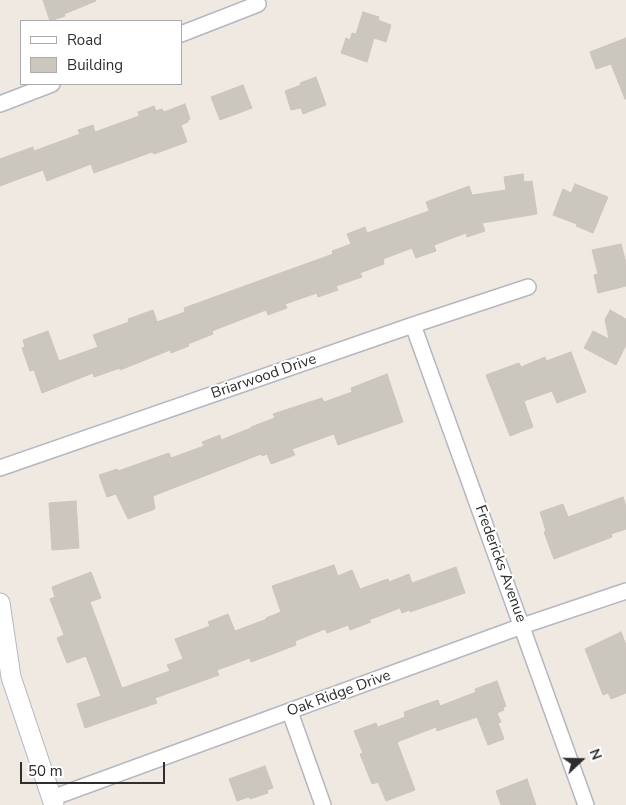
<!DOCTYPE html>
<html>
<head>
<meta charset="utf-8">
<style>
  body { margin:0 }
  #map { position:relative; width:626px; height:805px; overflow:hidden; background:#efe9e1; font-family:"Nunito Sans",sans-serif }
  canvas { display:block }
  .legend { position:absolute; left:20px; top:20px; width:162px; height:65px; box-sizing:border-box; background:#fff; border:1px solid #ababab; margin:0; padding:6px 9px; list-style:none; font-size:15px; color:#2e2e2e }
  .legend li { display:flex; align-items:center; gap:10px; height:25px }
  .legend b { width:25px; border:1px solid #ababab }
  .north { position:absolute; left:556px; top:735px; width:50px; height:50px; -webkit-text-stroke:4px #fff; paint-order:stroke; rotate:69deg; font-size:14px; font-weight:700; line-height:20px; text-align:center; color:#2e2e2e }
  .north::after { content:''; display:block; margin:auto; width:18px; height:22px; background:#2e2e2e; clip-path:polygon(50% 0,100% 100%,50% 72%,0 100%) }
  .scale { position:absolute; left:20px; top:762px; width:145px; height:22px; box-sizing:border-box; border:2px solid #2e2e2e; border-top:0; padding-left:6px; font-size:15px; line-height:18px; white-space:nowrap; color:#2e2e2e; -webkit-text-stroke:4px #fff; paint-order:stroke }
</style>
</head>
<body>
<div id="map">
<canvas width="626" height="805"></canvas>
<ul class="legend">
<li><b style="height:6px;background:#fff"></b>Road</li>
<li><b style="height:14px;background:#cbc7bf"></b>Building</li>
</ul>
<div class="north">N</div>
<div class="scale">50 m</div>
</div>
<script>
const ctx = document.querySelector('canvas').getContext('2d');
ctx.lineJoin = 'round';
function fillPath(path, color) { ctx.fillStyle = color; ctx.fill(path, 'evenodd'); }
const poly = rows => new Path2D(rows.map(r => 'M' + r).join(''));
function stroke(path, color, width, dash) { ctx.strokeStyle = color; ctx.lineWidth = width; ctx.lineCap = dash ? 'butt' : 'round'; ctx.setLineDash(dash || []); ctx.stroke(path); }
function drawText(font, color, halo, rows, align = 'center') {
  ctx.font = font + ' "Nunito Sans",sans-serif'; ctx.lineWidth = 4; ctx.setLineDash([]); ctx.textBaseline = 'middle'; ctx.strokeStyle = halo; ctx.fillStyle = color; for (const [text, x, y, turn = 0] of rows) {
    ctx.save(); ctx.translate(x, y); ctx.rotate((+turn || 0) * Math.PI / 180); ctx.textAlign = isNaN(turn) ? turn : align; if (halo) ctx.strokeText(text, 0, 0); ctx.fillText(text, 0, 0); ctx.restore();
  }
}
const building = poly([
  [43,0,95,0,96,1,64,14,65,16,50,21,43,0],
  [363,12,379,17,378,20,391,25,386,42,374,38,367,62,341,53,346,38,350,40,352,33,356,34,363,12],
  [626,38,626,99,625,99,611,64,596,69,590,52,626,38],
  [316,77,326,105,303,114,301,108,291,110,285,91,301,85,300,83,316,77],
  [243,85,252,108,220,120,211,97,243,85],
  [185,104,190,119,188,120,188,122,181,125,187,142,154,154,152,152,94,173,91,164,47,181,43,170,0,186,0,159,33,147,34,151,80,134,78,130,93,125,95,132,139,116,138,112,154,106,156,111,162,109,164,112,185,104],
  [523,174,524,182,532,181,537,214,482,223,485,231,467,237,466,233,434,245,436,251,416,258,412,248,383,259,384,264,360,273,362,277,336,286,338,290,318,297,317,293,285,304,287,308,268,315,266,310,212,331,213,334,188,344,189,346,171,353,170,350,120,370,120,368,94,377,93,373,42,393,34,370,30,371,22,348,25,347,23,340,48,331,59,361,98,347,93,335,129,322,128,319,153,310,157,322,185,312,184,308,333,254,332,251,351,244,347,234,365,227,367,233,429,211,426,202,469,186,472,195,506,190,504,177,523,174],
  [575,184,608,197,593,233,576,226,577,224,553,215,563,189,571,193,575,184],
  [621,244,626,263,626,286,598,293,594,275,598,274,592,250,621,244],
  [610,310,626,319,626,345,616,365,584,348,593,331,609,339,605,320,610,310],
  [571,352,586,392,557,403,552,391,524,401,533,427,510,436,486,375,519,363,521,367,545,357,546,361,571,352],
  [387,374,403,422,338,445,334,434,292,449,295,455,271,464,267,454,262,456,261,454,153,496,155,509,128,519,116,494,107,497,99,475,117,469,118,471,169,453,171,458,204,446,202,442,220,435,221,440,251,428,251,427,275,418,273,414,322,398,324,402,352,392,351,388,387,374],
  [623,497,626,506,626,529,611,534,612,537,554,559,544,532,546,531,540,512,563,504,568,517,623,497],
  [76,501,79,548,52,550,49,503,76,501],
  [334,565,338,576,352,570,360,589,382,581,388,579,389,582,409,574,412,583,456,567,465,593,410,612,410,610,402,613,400,608,369,620,371,622,350,630,348,625,327,633,325,629,295,641,296,645,270,655,251,662,250,658,217,670,219,675,155,698,157,703,85,728,77,704,101,696,86,656,67,663,57,638,64,635,50,599,55,597,52,587,91,572,101,598,90,602,122,688,170,671,167,665,183,659,175,639,210,626,208,622,228,614,235,631,267,619,266,618,281,612,272,586,334,565],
  [621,632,626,645,626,693,611,699,608,693,603,695,585,649,621,632],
  [497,681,506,706,503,708,504,710,497,713,501,722,498,723,504,739,488,745,477,717,437,731,436,727,397,742,415,790,386,801,378,782,372,784,360,754,363,753,354,731,376,723,378,727,405,717,404,712,438,700,440,706,476,692,475,689,497,681],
  [265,766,273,788,267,790,268,793,250,799,249,797,237,801,229,779,265,766],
  [527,779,536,805,501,805,496,791,527,779]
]);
const minor = poly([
  [181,34,258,4,256,0],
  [0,104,52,84],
  [413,325,586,805],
  [0,468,413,325,528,287],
  [290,712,323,805],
  [52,798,522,626,626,591]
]);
const tertiary = poly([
  [0,603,11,677,54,805]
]);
const streetNames = [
  ["Briarwood Drive",264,377,-19],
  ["Fredericks Avenue",500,564,70],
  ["Oak Ridge Drive",339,694,-20]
];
fillPath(building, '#cbc7bf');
stroke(building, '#cbc5ba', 1);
stroke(minor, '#b4b7c1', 18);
stroke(tertiary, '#b4b7c1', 21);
stroke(minor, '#fff', 15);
stroke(tertiary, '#fff', 19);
drawText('15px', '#2e2e2e', '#fff', streetNames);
</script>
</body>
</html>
